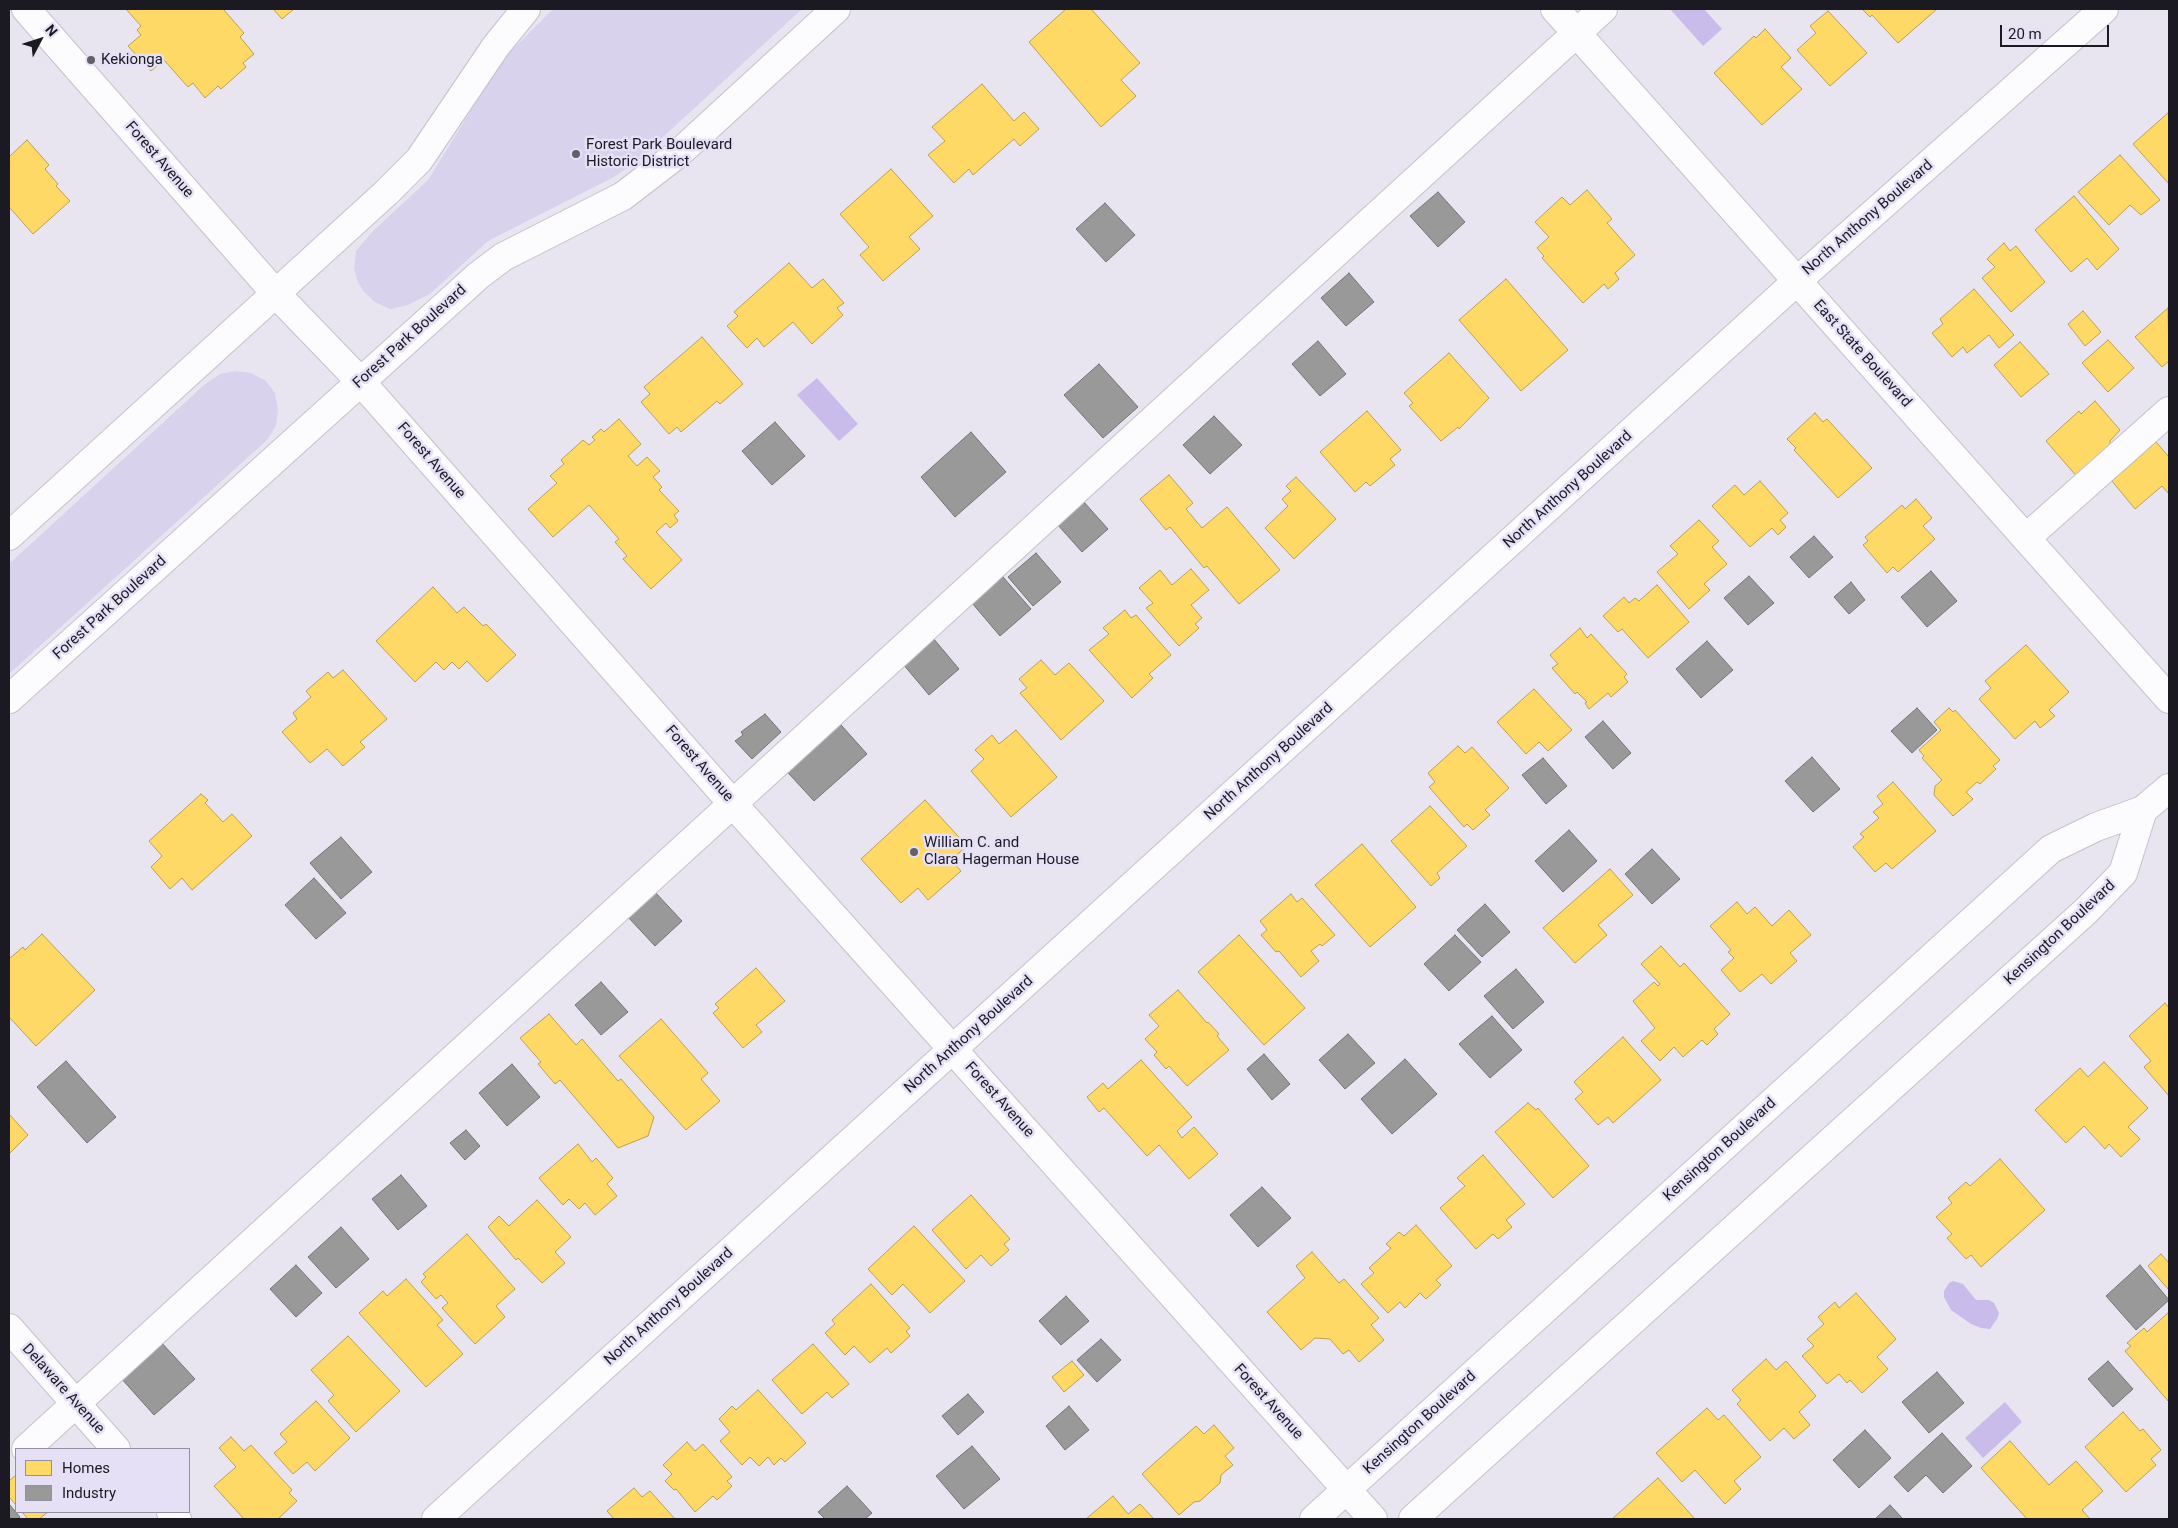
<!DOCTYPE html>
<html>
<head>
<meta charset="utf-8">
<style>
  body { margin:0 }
  #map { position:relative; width:2178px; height:1528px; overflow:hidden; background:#e8e5f1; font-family:Roboto,sans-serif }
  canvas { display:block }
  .frame { position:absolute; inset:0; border:10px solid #1b1921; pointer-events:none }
  .legend { position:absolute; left:15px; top:1448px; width:175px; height:65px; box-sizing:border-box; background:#e5e0f6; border:1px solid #9490a1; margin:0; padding:6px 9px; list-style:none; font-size:15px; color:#1b1921 }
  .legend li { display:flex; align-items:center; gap:10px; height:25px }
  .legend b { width:25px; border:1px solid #9490a1 }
  .north { position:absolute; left:15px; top:15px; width:50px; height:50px; -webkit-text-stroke:4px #e5e0f6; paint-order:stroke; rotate:50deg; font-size:14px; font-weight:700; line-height:20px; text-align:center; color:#1b1921 }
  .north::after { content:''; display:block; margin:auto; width:18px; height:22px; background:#1b1921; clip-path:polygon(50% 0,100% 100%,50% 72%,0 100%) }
  .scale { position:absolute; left:2000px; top:25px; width:109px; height:22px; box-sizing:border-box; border:2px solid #1b1921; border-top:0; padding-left:6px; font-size:15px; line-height:18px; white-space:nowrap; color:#1b1921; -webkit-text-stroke:4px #e5e0f6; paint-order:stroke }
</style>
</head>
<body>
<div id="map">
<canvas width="2178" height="1528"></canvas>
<div class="frame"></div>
<ul class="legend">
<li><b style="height:14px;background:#ffd966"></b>Homes</li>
<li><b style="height:14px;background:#999"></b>Industry</li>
</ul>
<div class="north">N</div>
<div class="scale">20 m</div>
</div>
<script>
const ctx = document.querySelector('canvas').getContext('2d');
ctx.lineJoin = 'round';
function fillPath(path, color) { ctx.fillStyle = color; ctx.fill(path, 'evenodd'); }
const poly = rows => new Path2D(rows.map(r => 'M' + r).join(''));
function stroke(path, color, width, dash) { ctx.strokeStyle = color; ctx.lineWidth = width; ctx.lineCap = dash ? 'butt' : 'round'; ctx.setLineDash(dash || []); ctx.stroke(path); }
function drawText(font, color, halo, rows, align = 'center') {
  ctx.font = font + ' Roboto,sans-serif'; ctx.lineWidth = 5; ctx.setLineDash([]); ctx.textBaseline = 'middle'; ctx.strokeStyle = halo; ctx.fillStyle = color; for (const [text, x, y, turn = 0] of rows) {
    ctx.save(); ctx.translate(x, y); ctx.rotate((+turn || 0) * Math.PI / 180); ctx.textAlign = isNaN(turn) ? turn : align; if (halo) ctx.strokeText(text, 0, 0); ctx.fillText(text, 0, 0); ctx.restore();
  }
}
const green = poly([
  [553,9,802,9,636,162,614,177,488,241,430,294,408,305,390,309,375,302,364,292,358,282,354,269,356,251,372,232,428,180,481,94,507,55],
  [235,371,251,373,266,381,275,393,278,410,276,426,267,440,9,674,9,564,204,385,220,374]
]);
const water = poly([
  [1670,9,1704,9,1722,29,1703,46],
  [817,378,858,424,839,441,797,395],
  [1953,1281,1963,1284,1976,1300,1989,1300,1994,1303,1999,1313,1997,1319,1990,1329,1981,1328,1971,1324,1951,1310,1944,1297,1944,1291,1949,1283],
  [2005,1402,2022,1422,1983,1458,1965,1438]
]);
const homes = poly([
  [126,9,223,9,244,33,240,37,254,54,243,63,246,67,221,89,218,86,205,98,193,83,188,87,164,60,151,71,128,46,141,35,137,30,141,26,126,9],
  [273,9,294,9,282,19,273,9],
  [1066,9,1091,9,1140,63,1121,80,1136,96,1101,127,1029,42,1066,9],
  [1862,9,1937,9,1898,43,1872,15,1870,17,1862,9],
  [1828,11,1867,53,1830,86,1797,50,1816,33,1810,26,1828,11],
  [1765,29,1791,58,1781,67,1802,89,1762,125,1714,73,1754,36,1756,38,1765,29],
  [982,84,1014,121,1024,112,1039,129,1020,146,1014,139,973,175,969,169,954,183,928,155,945,141,932,127,982,84],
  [2169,112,2169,184,2133,144,2169,112],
  [27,140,49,165,45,169,58,184,56,186,70,201,33,234,9,207,9,157,27,140],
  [2120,155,2160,200,2141,215,2130,205,2109,225,2078,192,2120,155],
  [891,169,933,216,909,237,920,249,883,281,860,255,869,247,840,214,891,169],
  [1587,190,1612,219,1607,223,1635,255,1615,273,1619,279,1608,289,1604,284,1583,303,1542,258,1544,256,1537,248,1549,237,1535,222,1562,197,1570,205,1587,190],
  [2074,196,2119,249,2097,270,2087,258,2071,272,2035,230,2074,196],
  [2004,243,2010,251,2016,246,2045,282,2011,312,1982,278,1995,267,1987,259,2004,243],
  [789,263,812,288,823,279,844,303,837,308,843,315,812,344,793,322,764,347,757,338,747,348,727,326,738,316,734,312,789,263],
  [1506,279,1568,350,1521,391,1459,320,1506,279],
  [1974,289,2014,335,1999,348,1989,335,1967,353,1963,347,1952,357,1932,333,1943,324,1940,319,1974,289],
  [2168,308,2169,361,2162,367,2135,337,2168,308],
  [2083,311,2101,332,2085,346,2068,324,2083,311],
  [702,337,743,384,720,404,717,401,681,432,677,427,669,434,641,402,650,394,644,387,702,337],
  [2108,340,2134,368,2108,392,2082,363,2108,340],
  [2020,342,2049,374,2021,397,1994,365,2020,342],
  [1449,353,1489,398,1459,429,1458,427,1441,441,1409,406,1413,403,1404,393,1449,353],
  [2095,401,2120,430,2110,441,2110,451,2079,479,2046,441,2079,411,2081,414,2095,401],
  [1367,411,1401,450,1390,459,1395,465,1370,486,1366,482,1355,492,1320,452,1367,411],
  [1815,413,1823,422,1827,419,1872,468,1838,498,1794,450,1796,448,1787,439,1815,413],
  [619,419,641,444,628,456,637,466,647,457,660,471,653,477,662,487,659,490,679,511,674,515,678,521,670,528,666,523,656,532,682,560,651,589,623,559,627,556,615,542,619,539,589,505,553,537,528,509,557,483,550,476,564,464,561,460,583,440,589,445,595,440,592,437,601,429,604,432,619,419],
  [2156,442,2169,457,2169,494,2162,486,2135,509,2112,481,2156,442],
  [1169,475,1193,503,1186,509,1202,528,1227,507,1280,570,1239,604,1207,566,1204,568,1170,527,1166,530,1140,499,1169,475],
  [1296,477,1336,519,1294,559,1265,528,1288,506,1282,499,1291,491,1286,486,1296,477],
  [1760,481,1788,513,1780,520,1786,527,1778,535,1772,528,1750,547,1712,506,1735,485,1744,495,1760,481],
  [1916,499,1932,518,1923,526,1935,539,1898,572,1893,567,1887,573,1863,545,1868,541,1865,537,1902,505,1905,509,1916,499],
  [1699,520,1719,541,1712,547,1727,564,1704,584,1710,590,1689,609,1657,572,1678,554,1670,546,1699,520],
  [1191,569,1209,590,1191,605,1202,618,1195,624,1199,628,1179,646,1146,608,1153,603,1139,588,1160,570,1172,585,1191,569],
  [1657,585,1689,622,1648,658,1622,629,1618,632,1603,616,1624,597,1629,603,1635,598,1639,601,1657,585],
  [433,587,457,613,464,607,483,626,486,624,516,655,487,682,467,661,459,669,452,662,444,670,436,662,415,682,376,641,433,587],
  [1125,610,1131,618,1136,615,1171,655,1149,674,1153,678,1132,698,1089,650,1109,634,1103,628,1125,610],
  [1580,628,1587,638,1591,634,1627,674,1624,677,1628,682,1611,697,1608,693,1589,709,1585,703,1587,702,1577,692,1575,694,1552,668,1558,664,1550,655,1580,628],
  [2026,645,2069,692,2049,710,2055,716,2040,728,2035,721,2015,739,1979,699,1991,688,1985,681,2026,645],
  [1041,660,1055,675,1069,663,1104,701,1061,740,1020,693,1027,688,1019,679,1041,660],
  [343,670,387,719,360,742,365,747,343,766,327,749,310,763,282,732,297,719,293,713,311,697,306,691,328,672,333,678,343,670],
  [1534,689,1572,730,1548,751,1539,742,1526,754,1497,722,1534,689],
  [1949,708,1953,712,1955,710,2000,760,1993,766,1996,769,1980,784,1977,782,1966,792,1973,799,1953,816,1934,795,1935,786,1942,780,1922,758,1924,756,1919,750,1941,730,1934,722,1949,708],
  [1016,730,1057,777,1011,817,971,771,984,759,975,750,992,735,999,744,1016,730],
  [1458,746,1465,753,1472,747,1509,788,1485,810,1490,815,1473,830,1467,824,1464,827,1429,787,1435,782,1428,773,1458,746],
  [1893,782,1936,831,1892,869,1886,863,1875,872,1853,847,1864,837,1860,834,1879,818,1873,812,1883,804,1877,796,1893,782],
  [201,794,208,800,205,803,223,822,232,814,252,836,192,890,182,878,170,889,151,867,162,856,149,841,201,794],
  [925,800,967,846,951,860,961,871,928,900,918,888,901,903,861,859,925,800],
  [1430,806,1467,846,1437,873,1440,878,1431,886,1391,841,1430,806],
  [1362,844,1416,907,1370,947,1315,885,1362,844],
  [1610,869,1633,895,1598,925,1607,935,1575,963,1543,928,1610,869],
  [1291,894,1297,902,1302,898,1335,935,1322,946,1320,944,1311,951,1319,961,1301,977,1279,951,1276,952,1261,935,1267,930,1260,921,1291,894],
  [1737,902,1747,914,1755,907,1772,926,1789,910,1811,935,1790,953,1797,961,1771,984,1762,974,1740,992,1721,970,1734,958,1728,952,1731,950,1710,926,1737,902],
  [42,934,95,990,36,1046,9,1017,9,959,23,947,25,950,42,934],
  [1239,935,1305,1008,1264,1045,1198,972,1239,935],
  [1661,946,1680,967,1684,963,1730,1014,1714,1029,1718,1034,1707,1045,1702,1040,1683,1057,1674,1047,1660,1061,1641,1041,1655,1028,1633,1001,1654,982,1658,986,1660,984,1641,964,1661,946],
  [756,968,785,1001,756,1025,762,1032,743,1048,713,1013,719,1008,715,1004,756,968],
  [1178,990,1207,1023,1208,1022,1219,1034,1217,1036,1229,1050,1187,1086,1169,1066,1166,1069,1154,1055,1157,1052,1145,1039,1159,1026,1149,1015,1178,990],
  [2165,1003,2169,1008,2169,1096,2144,1067,2151,1061,2129,1036,2165,1003],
  [549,1014,576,1045,582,1039,618,1081,621,1079,654,1117,648,1136,618,1148,560,1080,555,1084,538,1064,541,1062,520,1038,549,1014],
  [661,1019,708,1073,701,1079,720,1101,686,1130,619,1056,661,1019],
  [1623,1037,1661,1080,1613,1123,1608,1117,1598,1125,1575,1099,1583,1092,1574,1082,1623,1037],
  [1141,1060,1192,1117,1177,1131,1182,1138,1194,1127,1218,1154,1189,1179,1159,1145,1147,1156,1104,1108,1099,1112,1087,1097,1103,1083,1108,1089,1141,1060],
  [2104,1062,2148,1108,2128,1127,2140,1139,2121,1157,2109,1144,2105,1149,2084,1126,2066,1143,2035,1110,2080,1068,2088,1077,2104,1062],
  [1528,1103,1536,1110,1538,1108,1589,1166,1553,1198,1495,1132,1528,1103],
  [9,1114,28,1135,9,1154,9,1114],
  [578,1144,592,1162,596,1158,613,1178,607,1184,617,1196,595,1215,585,1203,579,1209,569,1199,563,1205,539,1178,578,1144],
  [1483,1155,1525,1204,1506,1220,1512,1227,1498,1239,1493,1234,1476,1249,1440,1208,1465,1186,1457,1178,1483,1155],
  [2000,1159,2045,1210,1981,1267,1971,1255,1966,1259,1947,1238,1952,1234,1936,1217,1952,1203,1948,1198,1966,1182,1970,1186,2000,1159],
  [971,1195,1010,1239,1004,1244,1009,1250,991,1266,981,1255,966,1269,932,1230,971,1195],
  [537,1200,571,1237,555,1252,565,1263,542,1283,518,1258,516,1260,488,1227,499,1216,509,1226,537,1200],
  [1416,1225,1452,1266,1436,1280,1441,1285,1426,1299,1420,1293,1405,1308,1400,1302,1388,1313,1361,1284,1374,1273,1369,1268,1391,1248,1386,1244,1399,1232,1404,1236,1416,1225],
  [914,1226,965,1281,930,1313,903,1284,892,1295,868,1269,914,1226],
  [467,1234,515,1289,496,1306,505,1317,475,1344,442,1308,448,1303,441,1295,436,1299,421,1282,426,1277,423,1274,467,1234],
  [1312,1252,1339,1283,1344,1279,1379,1318,1371,1325,1384,1340,1359,1362,1349,1350,1343,1354,1330,1339,1315,1338,1301,1350,1267,1312,1305,1278,1296,1266,1312,1252],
  [2161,1254,2169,1263,2169,1290,2148,1266,2161,1254],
  [406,1279,443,1320,437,1325,463,1354,426,1387,359,1313,383,1291,387,1296,406,1279],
  [871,1284,910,1328,906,1331,910,1336,891,1353,887,1348,870,1363,854,1346,845,1355,825,1333,835,1324,832,1320,871,1284],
  [1856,1293,1896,1339,1877,1357,1888,1369,1862,1393,1850,1380,1847,1383,1839,1374,1827,1384,1802,1356,1814,1346,1807,1339,1824,1324,1818,1317,1835,1302,1839,1308,1856,1293],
  [2169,1312,2169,1402,2125,1351,2131,1346,2127,1343,2144,1328,2147,1332,2169,1312],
  [348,1336,400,1391,356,1432,328,1401,334,1395,311,1370,348,1336],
  [813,1344,849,1384,832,1398,827,1392,802,1414,772,1380,813,1344],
  [1766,1359,1776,1370,1786,1361,1816,1396,1799,1412,1810,1425,1794,1439,1784,1428,1770,1441,1737,1404,1741,1400,1732,1390,1766,1359],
  [1072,1361,1084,1375,1064,1392,1052,1377,1072,1361],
  [758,1390,806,1443,785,1462,781,1458,774,1465,768,1457,759,1466,750,1457,742,1465,720,1441,730,1432,719,1419,732,1406,736,1410,758,1390],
  [316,1401,350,1438,315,1471,307,1462,293,1474,274,1453,287,1442,280,1434,316,1401],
  [1707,1408,1718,1420,1724,1415,1761,1457,1734,1481,1741,1489,1725,1504,1695,1470,1682,1482,1656,1453,1707,1408],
  [2123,1412,2140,1431,2143,1429,2161,1450,2151,1459,2156,1465,2126,1492,2085,1447,2123,1412],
  [1214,1425,1234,1448,1225,1456,1233,1465,1221,1475,1220,1483,1200,1501,1194,1502,1179,1515,1142,1474,1196,1426,1204,1434,1214,1425],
  [231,1437,244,1451,251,1445,292,1490,289,1493,297,1501,278,1519,244,1519,214,1486,236,1467,219,1448,231,1437],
  [2010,1441,2049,1485,2076,1461,2103,1491,2082,1510,2090,1519,2027,1519,1981,1468,2010,1441],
  [687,1442,695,1451,703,1444,732,1477,727,1481,732,1486,717,1500,713,1496,695,1512,676,1489,674,1490,665,1481,672,1474,663,1465,687,1442],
  [16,1475,16,1505,9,1497,9,1481,16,1475],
  [1658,1478,1695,1519,1612,1519,1658,1478],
  [634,1488,642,1497,650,1491,675,1519,614,1519,607,1511,634,1488],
  [1113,1496,1128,1514,1140,1504,1154,1519,1086,1519,1113,1496],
  [22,1512,48,1512,39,1519,28,1519,22,1512]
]);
const industry = poly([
  [1438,192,1465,222,1438,247,1410,216,1438,192],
  [1105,203,1135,235,1106,262,1076,229,1105,203],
  [1349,273,1374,302,1346,326,1321,298,1349,273],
  [1318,341,1346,374,1320,396,1292,364,1318,341],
  [1099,364,1138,407,1103,438,1064,395,1099,364],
  [1214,416,1242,445,1210,474,1183,445,1214,416],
  [775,422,805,456,772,485,742,451,775,422],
  [971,432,1006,472,955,517,921,477,971,432],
  [1083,501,1108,529,1082,552,1057,524,1083,501],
  [1814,536,1833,557,1809,578,1790,557,1814,536],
  [1036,553,1061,582,1033,606,1008,577,1036,553],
  [1931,571,1957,601,1927,627,1901,597,1931,571],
  [1749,576,1774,603,1748,625,1724,598,1749,576],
  [1003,577,1031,609,1000,636,972,603,1003,577],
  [1851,582,1865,600,1849,614,1834,597,1851,582],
  [933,638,959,669,929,695,903,664,933,638],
  [1707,641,1733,670,1701,698,1676,669,1707,641],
  [1917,708,1937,730,1912,753,1891,731,1917,708],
  [765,714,781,732,752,759,735,741,743,735,741,732,765,714],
  [833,716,867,754,814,801,780,764,833,716],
  [1603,721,1631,753,1613,769,1585,737,1603,721],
  [1812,757,1840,789,1813,812,1785,781,1812,757],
  [1543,758,1567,786,1546,804,1522,775,1543,758],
  [1569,830,1597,861,1563,892,1535,861,1569,830],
  [341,837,372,872,341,899,310,863,341,837],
  [1652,849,1680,879,1652,904,1625,874,1652,849],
  [314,878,346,913,316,939,285,905,314,878],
  [654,891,682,921,655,946,627,916,654,891],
  [1485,904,1510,932,1482,957,1457,930,1485,904],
  [1455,935,1481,962,1449,991,1424,964,1455,935],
  [1516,969,1544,1002,1513,1029,1484,996,1516,969],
  [601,982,628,1012,601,1035,575,1005,601,982],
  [1492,1016,1522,1050,1490,1078,1459,1044,1492,1016],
  [1348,1034,1375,1063,1345,1089,1319,1060,1348,1034],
  [1264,1054,1290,1084,1272,1100,1247,1069,1264,1054],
  [1405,1059,1437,1094,1392,1134,1361,1099,1405,1059],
  [66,1061,116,1117,87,1143,37,1087,66,1061],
  [512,1064,540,1097,507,1126,479,1093,512,1064],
  [466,1130,480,1146,465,1160,450,1143,466,1130],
  [401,1175,427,1206,398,1230,372,1199,401,1175],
  [1262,1187,1291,1218,1258,1247,1230,1215,1262,1187],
  [341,1227,369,1259,336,1288,308,1257,341,1227],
  [296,1265,322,1293,296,1317,270,1289,296,1265],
  [2140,1265,2169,1300,2136,1330,2106,1296,2140,1265],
  [1066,1296,1089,1321,1061,1345,1039,1321,1066,1296],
  [1101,1339,1121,1360,1097,1382,1077,1360,1101,1339],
  [160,1341,195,1379,154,1415,120,1377,160,1341],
  [2108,1361,2133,1389,2113,1407,2088,1379,2108,1361],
  [1937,1372,1964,1403,1929,1433,1902,1402,1937,1372],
  [968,1394,984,1412,958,1435,942,1416,968,1394],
  [1069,1406,1089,1430,1065,1450,1046,1426,1069,1406],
  [1865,1430,1891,1458,1859,1488,1833,1460,1865,1430],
  [1942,1433,1972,1466,1943,1493,1926,1475,1908,1492,1894,1477,1942,1433],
  [972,1446,1000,1479,964,1509,936,1476,972,1446],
  [847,1486,872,1513,865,1519,825,1519,818,1512,847,1486],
  [9,1504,20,1517,18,1519,9,1519,9,1504],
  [1890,1505,1903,1519,1875,1519,1890,1505]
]);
const minor = poly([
  [26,9,277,295,361,382,733,804,1373,1519],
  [9,536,386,193,419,160,496,46,526,9],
  [2026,538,2169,411],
  [9,699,479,275,503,257,623,196,679,153,836,9],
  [9,1328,116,1449],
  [26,1449,1603,9],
  [171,1512,177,1519],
  [1314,1519,2051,849,2096,827,2143,810,2169,788],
  [1413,1519,2086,911,2123,873,2143,810]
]);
const major = poly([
  [1555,9,2169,699],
  [436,1519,1797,281,2104,9]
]);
const markers = [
  [91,60,5,"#63606a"],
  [576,154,5,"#63606a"],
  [914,852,5,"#63606a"]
];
const poiNames = [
  ["Kekionga",101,60],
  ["Forest Park Boulevard",586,145],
  ["Historic District",586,162],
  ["William C. and",924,843],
  ["Clara Hagerman House",924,860]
];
const streetNames = [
  ["Forest Avenue",159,160,49],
  ["North Anthony Boulevard",1868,218,-41],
  ["Forest Park Boulevard",410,337,-42],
  ["East State Boulevard",1862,354,48],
  ["Forest Avenue",431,461,49],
  ["North Anthony Boulevard",1568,490,-42],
  ["Forest Park Boulevard",110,608,-42],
  ["North Anthony Boulevard",1269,762,-42],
  ["Forest Avenue",699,764,49],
  ["Kensington Boulevard",2060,933,-43],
  ["North Anthony Boulevard",969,1035,-42],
  ["Forest Avenue",999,1100,48],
  ["Kensington Boulevard",1720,1150,-42],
  ["North Anthony Boulevard",669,1307,-42],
  ["Delaware Avenue",63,1389,48],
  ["Forest Avenue",1268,1402,48],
  ["Kensington Boulevard",1420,1423,-42]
];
fillPath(green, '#d9d2ed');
fillPath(water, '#c9bceb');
fillPath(homes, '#ffd966');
stroke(homes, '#bb9f51', 1);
fillPath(industry, '#999');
stroke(industry, '#737375', 1);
stroke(minor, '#c4c2cb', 30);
stroke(major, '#c4c2cb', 30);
stroke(minor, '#fcfbfd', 28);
stroke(major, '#fcfbfd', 28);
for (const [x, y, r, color] of markers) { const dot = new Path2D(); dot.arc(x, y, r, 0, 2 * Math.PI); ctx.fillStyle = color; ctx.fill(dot); stroke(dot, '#e5e0f6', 2); }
drawText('15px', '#1b1921', '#e5e0f6', poiNames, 'left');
drawText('15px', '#1b1921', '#e5e0f6', streetNames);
</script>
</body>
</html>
